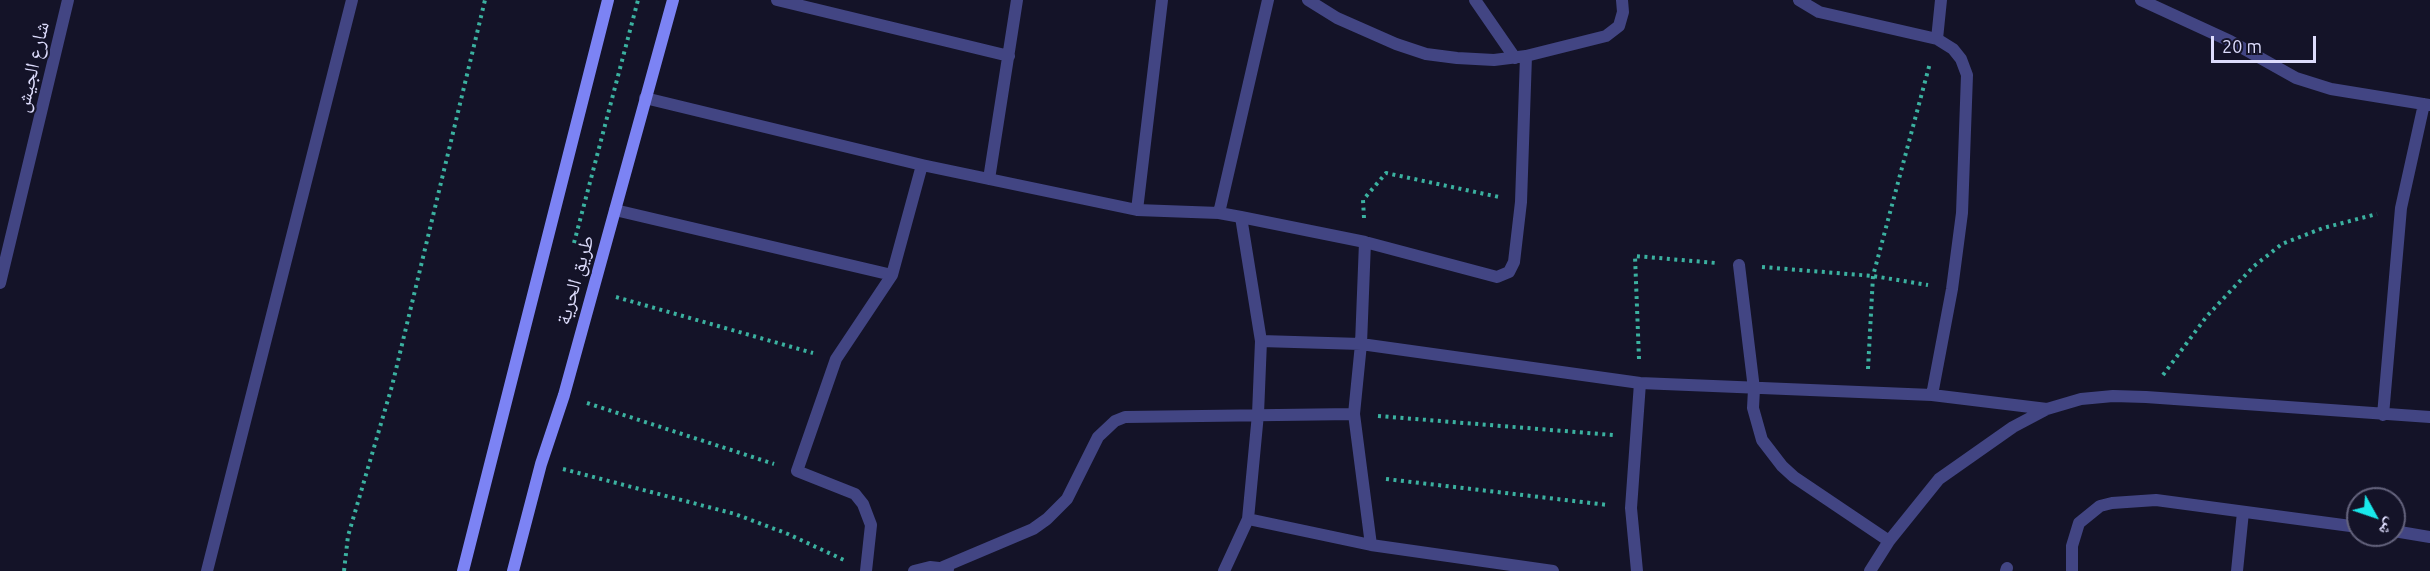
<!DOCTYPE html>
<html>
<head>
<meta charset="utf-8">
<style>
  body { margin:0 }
  #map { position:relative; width:2430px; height:571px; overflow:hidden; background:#141328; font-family:Ubuntu,"Noto Naskh Arabic",sans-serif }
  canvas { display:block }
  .north { position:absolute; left:2346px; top:487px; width:60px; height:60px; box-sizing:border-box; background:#141328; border:2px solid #64637d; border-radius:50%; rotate:130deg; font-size:16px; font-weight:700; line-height:24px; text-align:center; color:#dddcfc }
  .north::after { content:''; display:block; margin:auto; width:21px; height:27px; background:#19e8eb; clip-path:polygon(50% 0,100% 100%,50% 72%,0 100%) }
  .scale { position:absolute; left:2211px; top:36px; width:105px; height:27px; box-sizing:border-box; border:3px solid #dddcfc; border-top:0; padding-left:8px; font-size:18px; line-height:21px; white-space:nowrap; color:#dddcfc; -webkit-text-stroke:4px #141328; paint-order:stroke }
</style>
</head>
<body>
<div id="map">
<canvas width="2430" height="571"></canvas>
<div class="north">ش</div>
<div class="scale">20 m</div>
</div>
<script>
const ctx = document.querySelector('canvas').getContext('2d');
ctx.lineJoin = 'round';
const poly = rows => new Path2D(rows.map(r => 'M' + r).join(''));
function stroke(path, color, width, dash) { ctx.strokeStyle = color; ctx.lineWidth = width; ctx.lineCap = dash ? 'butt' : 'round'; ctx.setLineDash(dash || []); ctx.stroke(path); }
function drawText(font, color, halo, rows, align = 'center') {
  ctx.font = font + ' Ubuntu,"Noto Naskh Arabic",sans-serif'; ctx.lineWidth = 4.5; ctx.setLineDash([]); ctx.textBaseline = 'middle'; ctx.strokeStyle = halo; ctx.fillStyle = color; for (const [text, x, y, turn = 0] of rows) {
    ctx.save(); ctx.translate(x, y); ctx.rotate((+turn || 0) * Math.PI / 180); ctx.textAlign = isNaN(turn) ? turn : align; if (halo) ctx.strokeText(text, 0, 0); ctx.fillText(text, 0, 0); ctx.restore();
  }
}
const path = poly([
  [1364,218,1363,200,1386,173,1499,197],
  [574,243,638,0],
  [1762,267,1873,276,1928,285],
  [616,297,813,353],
  [1639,359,1635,256,1716,263],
  [1868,369,1873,276,1930,63],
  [2163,375,2207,316,2254,266,2282,244,2323,228,2377,214],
  [587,403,774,464],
  [1378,416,1613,435],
  [563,469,735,514,788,534,844,560],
  [1386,479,1608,505],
  [344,571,348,536,392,386,485,0]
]);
const street = poly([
  [777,0,1009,56],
  [1308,0,1337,18,1396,44,1426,54,1457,58,1494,60,1526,56,1606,36,1619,26,1623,12,1622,0],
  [1475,0,1515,58],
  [1799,0,1819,12,1937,39,1953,49,1961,59,1967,75,1962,213,1952,289,1932,395,2047,409],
  [2141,0,2230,41,2296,78,2331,89,2430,105],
  [1937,39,1941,0],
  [645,98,922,165,1137,210,1219,213,1241,217,1365,242,1497,277,1509,272,1514,262,1521,202,1526,56],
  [989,179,1017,0],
  [615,210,892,275,836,359,797,471,855,494,863,504,871,525,866,571],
  [1137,210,1162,0],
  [1219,213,1268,0],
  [1365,242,1361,344,1354,414,1371,545],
  [1739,265,1754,389,1753,408,1762,440,1782,466,1794,477,1889,541],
  [892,275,922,165],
  [0,283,68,0],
  [1261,341,1361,344,1640,383,1932,395],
  [2383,415,2401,208,2424,104],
  [1248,519,1371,545,1553,571],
  [2394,531,2430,537],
  [943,567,1033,529,1047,519,1067,499,1098,437,1115,421,1125,417,1354,414],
  [207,571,352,0],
  [914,571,930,567,948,569],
  [1224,571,1248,519,1258,414,1261,341,1241,217],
  [1637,571,1631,508,1640,383],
  [1870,571,1889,541,1939,479,2013,427,2047,409,2081,399,2113,396,2146,397,2430,417],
  [2006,571,2007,568],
  [2072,571,2072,546,2079,523,2100,506,2112,503,2156,500,2358,527],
  [2237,571,2243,512]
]);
const secondary = poly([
  [463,571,608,0],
  [513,571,541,464,564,395,673,0]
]);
const streetNames = [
  ["شارع الجيش",32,67,-77],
  ["طريق الحرية",575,280,-74]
];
stroke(path, '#3bb1a0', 4, [3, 4.5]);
stroke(street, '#424583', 12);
stroke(secondary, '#7c83f4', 12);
drawText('20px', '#dddcfc', '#141328', streetNames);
</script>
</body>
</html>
